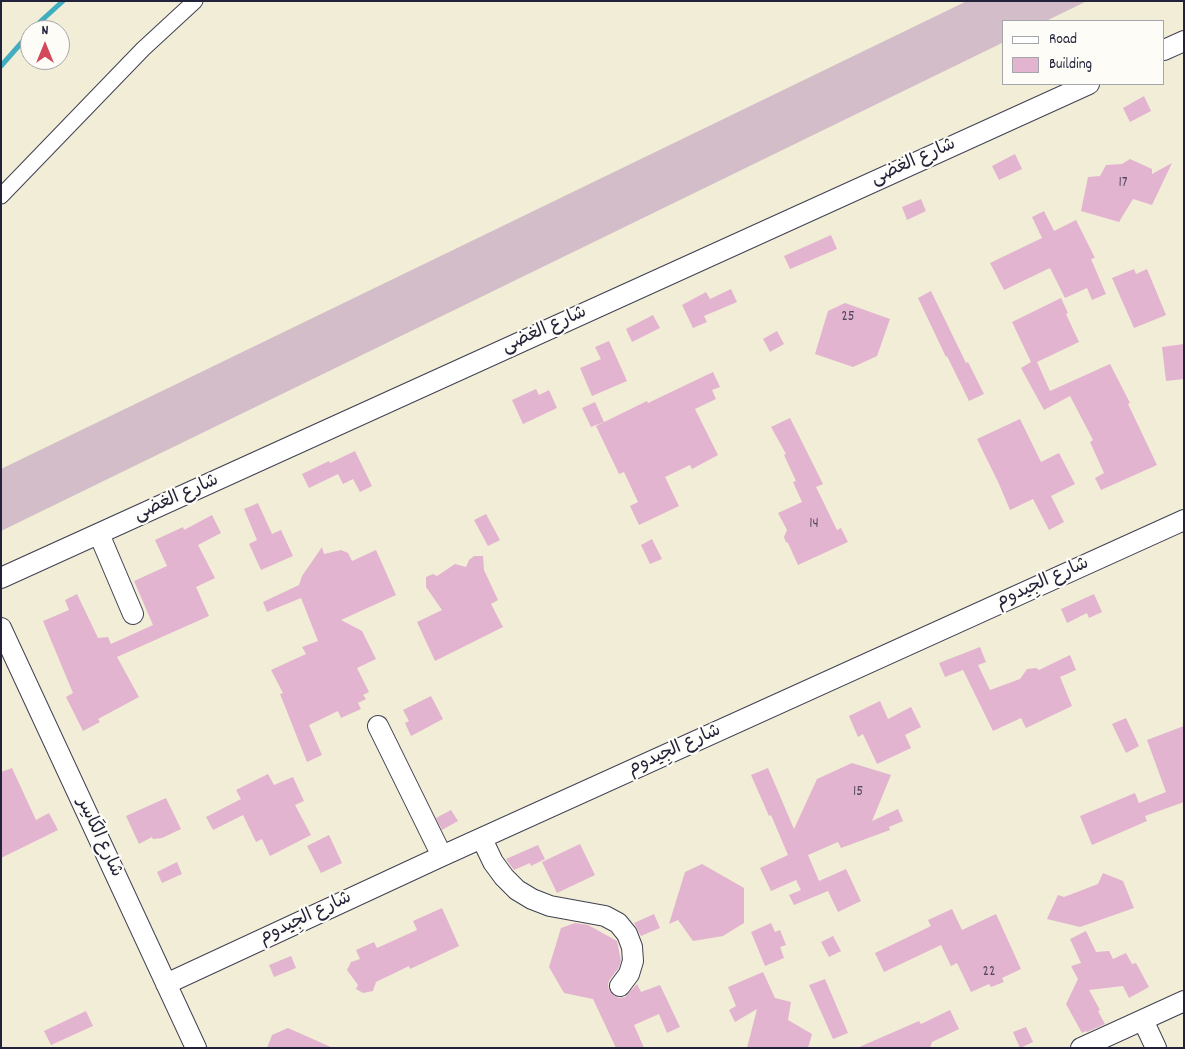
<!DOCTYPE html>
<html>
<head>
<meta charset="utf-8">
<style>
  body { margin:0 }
  #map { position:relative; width:1185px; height:1049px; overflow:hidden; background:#f1edd7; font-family:Dekko,sans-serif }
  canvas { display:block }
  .frame { position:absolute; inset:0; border:2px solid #22223b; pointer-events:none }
  .legend { position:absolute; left:1002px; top:20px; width:162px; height:65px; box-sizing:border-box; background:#fdfcf7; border:1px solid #a5a5ac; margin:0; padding:6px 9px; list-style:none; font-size:15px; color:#22223b }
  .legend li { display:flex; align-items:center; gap:10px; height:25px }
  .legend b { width:25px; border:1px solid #a5a5ac }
  .north { position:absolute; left:20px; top:20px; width:50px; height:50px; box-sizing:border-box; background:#fdfcf7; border:1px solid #a5a5ac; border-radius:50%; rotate:0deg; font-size:14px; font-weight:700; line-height:20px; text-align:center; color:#22223b }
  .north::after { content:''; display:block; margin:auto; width:18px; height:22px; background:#d1495b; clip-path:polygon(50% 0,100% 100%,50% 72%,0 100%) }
</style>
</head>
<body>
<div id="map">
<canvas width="1185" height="1049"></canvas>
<div class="frame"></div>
<ul class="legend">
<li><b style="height:6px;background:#fff"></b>Road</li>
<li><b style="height:14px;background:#e3b4cf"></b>Building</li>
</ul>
<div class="north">N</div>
</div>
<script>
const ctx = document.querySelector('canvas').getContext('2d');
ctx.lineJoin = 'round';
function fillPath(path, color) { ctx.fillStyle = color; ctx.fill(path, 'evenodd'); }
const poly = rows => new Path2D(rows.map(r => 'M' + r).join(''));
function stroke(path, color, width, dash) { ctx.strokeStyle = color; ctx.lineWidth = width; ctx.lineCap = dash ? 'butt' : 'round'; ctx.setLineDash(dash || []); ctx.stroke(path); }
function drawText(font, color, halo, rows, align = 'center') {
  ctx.font = font + ' Dekko,"Playpen Sans Arabic",sans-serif'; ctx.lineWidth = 4.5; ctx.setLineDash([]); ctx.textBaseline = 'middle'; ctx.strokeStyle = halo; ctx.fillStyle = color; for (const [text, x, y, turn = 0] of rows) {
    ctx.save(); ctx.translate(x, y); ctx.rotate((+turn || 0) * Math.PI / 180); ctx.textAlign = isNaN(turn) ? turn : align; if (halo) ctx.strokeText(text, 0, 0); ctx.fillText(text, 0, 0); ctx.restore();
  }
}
const industrial = poly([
  [967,1,1087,1,1046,21,1004,21,1004,42,1,531,1,469]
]);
const stream = poly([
  [33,30,41,21,63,1],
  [1,66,30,33]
]);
const building = poly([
  [1144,96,1151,111,1130,122,1123,108],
  [1015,154,1022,169,999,180,992,166],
  [1130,159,1152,169,1152,174,1172,163,1152,205,1133,199,1119,222,1081,211,1088,177,1100,176,1106,165,1122,164],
  [921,199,926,211,907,220,902,207],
  [1044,211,1054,231,1076,220,1095,258,1091,259,1106,294,1092,300,1087,288,1065,298,1050,268,1004,290,990,263,1042,238,1032,217],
  [831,235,837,249,790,269,784,256],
  [1134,269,1136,274,1147,269,1166,315,1134,328,1112,278],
  [731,289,737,302,704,316,707,322,693,328,682,305,706,292,710,299],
  [931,291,966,363,968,362,984,394,969,401,947,356,946,357,918,298],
  [1061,298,1068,313,1066,314,1079,342,1037,362,1050,391,1110,364,1130,403,1128,404,1157,465,1101,490,1095,478,1104,473,1090,442,1093,440,1070,396,1044,410,1021,368,1031,362,1012,322],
  [845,303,890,319,877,356,853,367,815,354,828,311],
  [653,315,660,328,632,342,626,329],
  [777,331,784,344,770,352,763,339],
  [609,341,627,381,592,396,580,368,601,359,595,347],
  [1184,344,1184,379,1166,381,1162,347],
  [713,372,720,387,712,390,716,399,695,409,718,455,692,469,690,465,665,477,679,506,639,525,630,506,638,502,624,472,619,474,596,426,647,401,648,403],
  [536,389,539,395,549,390,557,408,523,424,512,400],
  [595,402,604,422,591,427,582,408],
  [790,418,823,484,816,487,837,530,841,528,848,542,798,565,788,543,786,542,784,537,787,530,778,513,802,502,793,482,796,481,784,455,786,454,771,427],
  [1020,419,1041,462,1059,453,1075,484,1051,496,1064,522,1049,530,1033,499,1010,510,999,484,977,439],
  [355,451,372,486,360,492,353,479,343,484,338,474,309,488,302,474,329,461,330,463],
  [258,503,272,534,281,530,293,556,261,570,249,544,257,540,244,509],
  [486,514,500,540,488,546,474,520],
  [212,515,221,533,198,545,215,578,196,587,209,616,117,657,139,697,98,719,100,722,83,731,66,697,73,693,43,621,69,610,65,600,77,594,98,638,108,637,111,644,153,625,134,581,167,566,155,540,183,527,184,530],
  [652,539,662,559,650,564,641,545],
  [322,547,324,554,341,550,348,553,352,561,376,550,396,595,341,620,362,631,376,659,357,668,369,692,363,695,366,699,358,703,361,709,341,718,338,711,309,725,322,755,307,762,280,694,283,693,271,670,306,654,302,647,318,641,301,598,267,612,263,602,299,585,302,576],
  [474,556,483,556,484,570,498,600,491,604,503,627,435,661,417,622,442,610,426,587,426,577,433,574,437,576,455,564,466,567,469,560],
  [1094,594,1102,612,1089,618,1087,613,1067,623,1061,609],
  [980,647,986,662,978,665,990,690,1020,679,1027,669,1036,668,1039,670,1070,655,1076,670,1060,677,1072,706,1026,728,1021,718,993,731,963,670,945,677,939,663],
  [431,696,443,719,411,736,405,723,409,721,403,710],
  [880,701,888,719,911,707,921,727,905,735,911,748,877,764,863,734,858,737,849,716],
  [1126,718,1139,746,1126,753,1112,724],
  [1184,726,1184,802,1145,816,1147,821,1092,845,1080,816,1135,793,1139,803,1166,792,1147,740],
  [852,763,891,775,872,821,898,809,903,821,889,827,890,830,841,848,838,842,808,855,819,881,846,869,861,901,838,912,828,891,794,905,789,895,801,890,796,880,771,891,760,868,788,855,771,815,769,816,751,775,768,768,794,829,817,779],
  [12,768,36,820,49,813,58,830,1,858,1,772],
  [268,774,274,785,293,777,304,801,295,805,311,835,270,856,262,839,256,842,243,815,213,830,206,817,241,799,236,790],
  [166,798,181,829,162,838,153,839,152,837,139,844,126,816],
  [451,810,458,821,442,830,436,818],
  [329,835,342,863,321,873,307,846],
  [580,844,595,875,557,893,542,862],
  [538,845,545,859,531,866,530,863,514,870,506,859],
  [177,862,182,874,162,883,157,872],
  [702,864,744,888,744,923,723,936,693,941,678,920,669,924,685,872],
  [1103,873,1123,881,1134,908,1080,927,1047,919,1058,895,1064,897,1098,884],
  [442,908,459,946,410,969,409,966,376,982,373,991,363,993,356,989,358,985,347,970,351,962,360,959,356,950,374,942,377,948,417,930,413,921],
  [952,909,962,930,996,914,1021,969,1002,978,1004,982,991,987,989,984,971,992,957,963,951,966,941,945,884,972,875,953,931,926,928,920],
  [654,914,660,928,641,936,634,923],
  [575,923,588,925,617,941,621,961,618,969,610,979,608,984,609,990,613,995,619,998,625,997,637,984,641,992,660,985,680,1027,667,1033,659,1014,634,1025,644,1048,616,1048,593,999,564,993,549,967,561,928],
  [771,923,775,932,780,930,786,945,780,947,784,958,765,966,751,932],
  [1086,931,1096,952,1109,951,1113,959,1126,953,1132,964,1136,963,1149,987,1129,998,1123,986,1089,990,1100,1010,1098,1011,1105,1024,1087,1032,1086,1031,1082,1033,1066,1004,1078,979,1071,966,1081,963,1070,939],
  [833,936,841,951,829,957,821,942],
  [291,956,296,968,274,977,269,965],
  [763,972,775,998,791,1002,788,1020,812,1034,808,1048,747,1048,757,1009,735,1022,729,1010,736,1006,728,987],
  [825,979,848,1033,833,1039,809,985],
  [950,1010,959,1029,932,1042,930,1048,857,1048,919,1021,921,1024],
  [86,1011,93,1026,51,1045,44,1031],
  [1026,1027,1033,1042,1020,1048,1013,1032],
  [288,1028,333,1048,267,1048,272,1035]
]);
const pedestrian = poly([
  [1,196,143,49,195,1]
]);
const minor = poly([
  [1164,50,1184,41],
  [99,534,133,614],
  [1,578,1089,84],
  [1,628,196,1048],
  [378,726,442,856],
  [482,839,493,862,504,877,517,890,532,899,550,906,605,916,618,923,627,934,632,947,633,961,629,974,620,986],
  [166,984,442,856,1184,520],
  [1143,1020,1156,1048],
  [1081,1048,1184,1001]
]);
const numberNames = [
  ["17",1123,184],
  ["25",848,318],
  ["14",814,525],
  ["15",858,793],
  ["22",989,973]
];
const streetNames = [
  ["شارع الغضى",914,163,-24],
  ["شارع الغضى",545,331,-24],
  ["شارع الغضى",177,499,-24],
  ["شارع الجِيدوم",1043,584,-24],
  ["شارع الجِيدوم",675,751,-24],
  ["شارع الكَاسِر",98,838,65],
  ["شارع الجِيدوم",306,919,-25]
];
fillPath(industrial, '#d2bdc8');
stroke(stream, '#41adc0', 5);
fillPath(building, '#e3b4cf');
stroke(pedestrian, '#414052', 17);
stroke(minor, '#414052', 22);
stroke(pedestrian, '#fff', 15);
stroke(minor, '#fff', 20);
drawText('15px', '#524660', null, numberNames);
drawText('18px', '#22223b', '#fdfcf7', streetNames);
</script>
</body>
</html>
